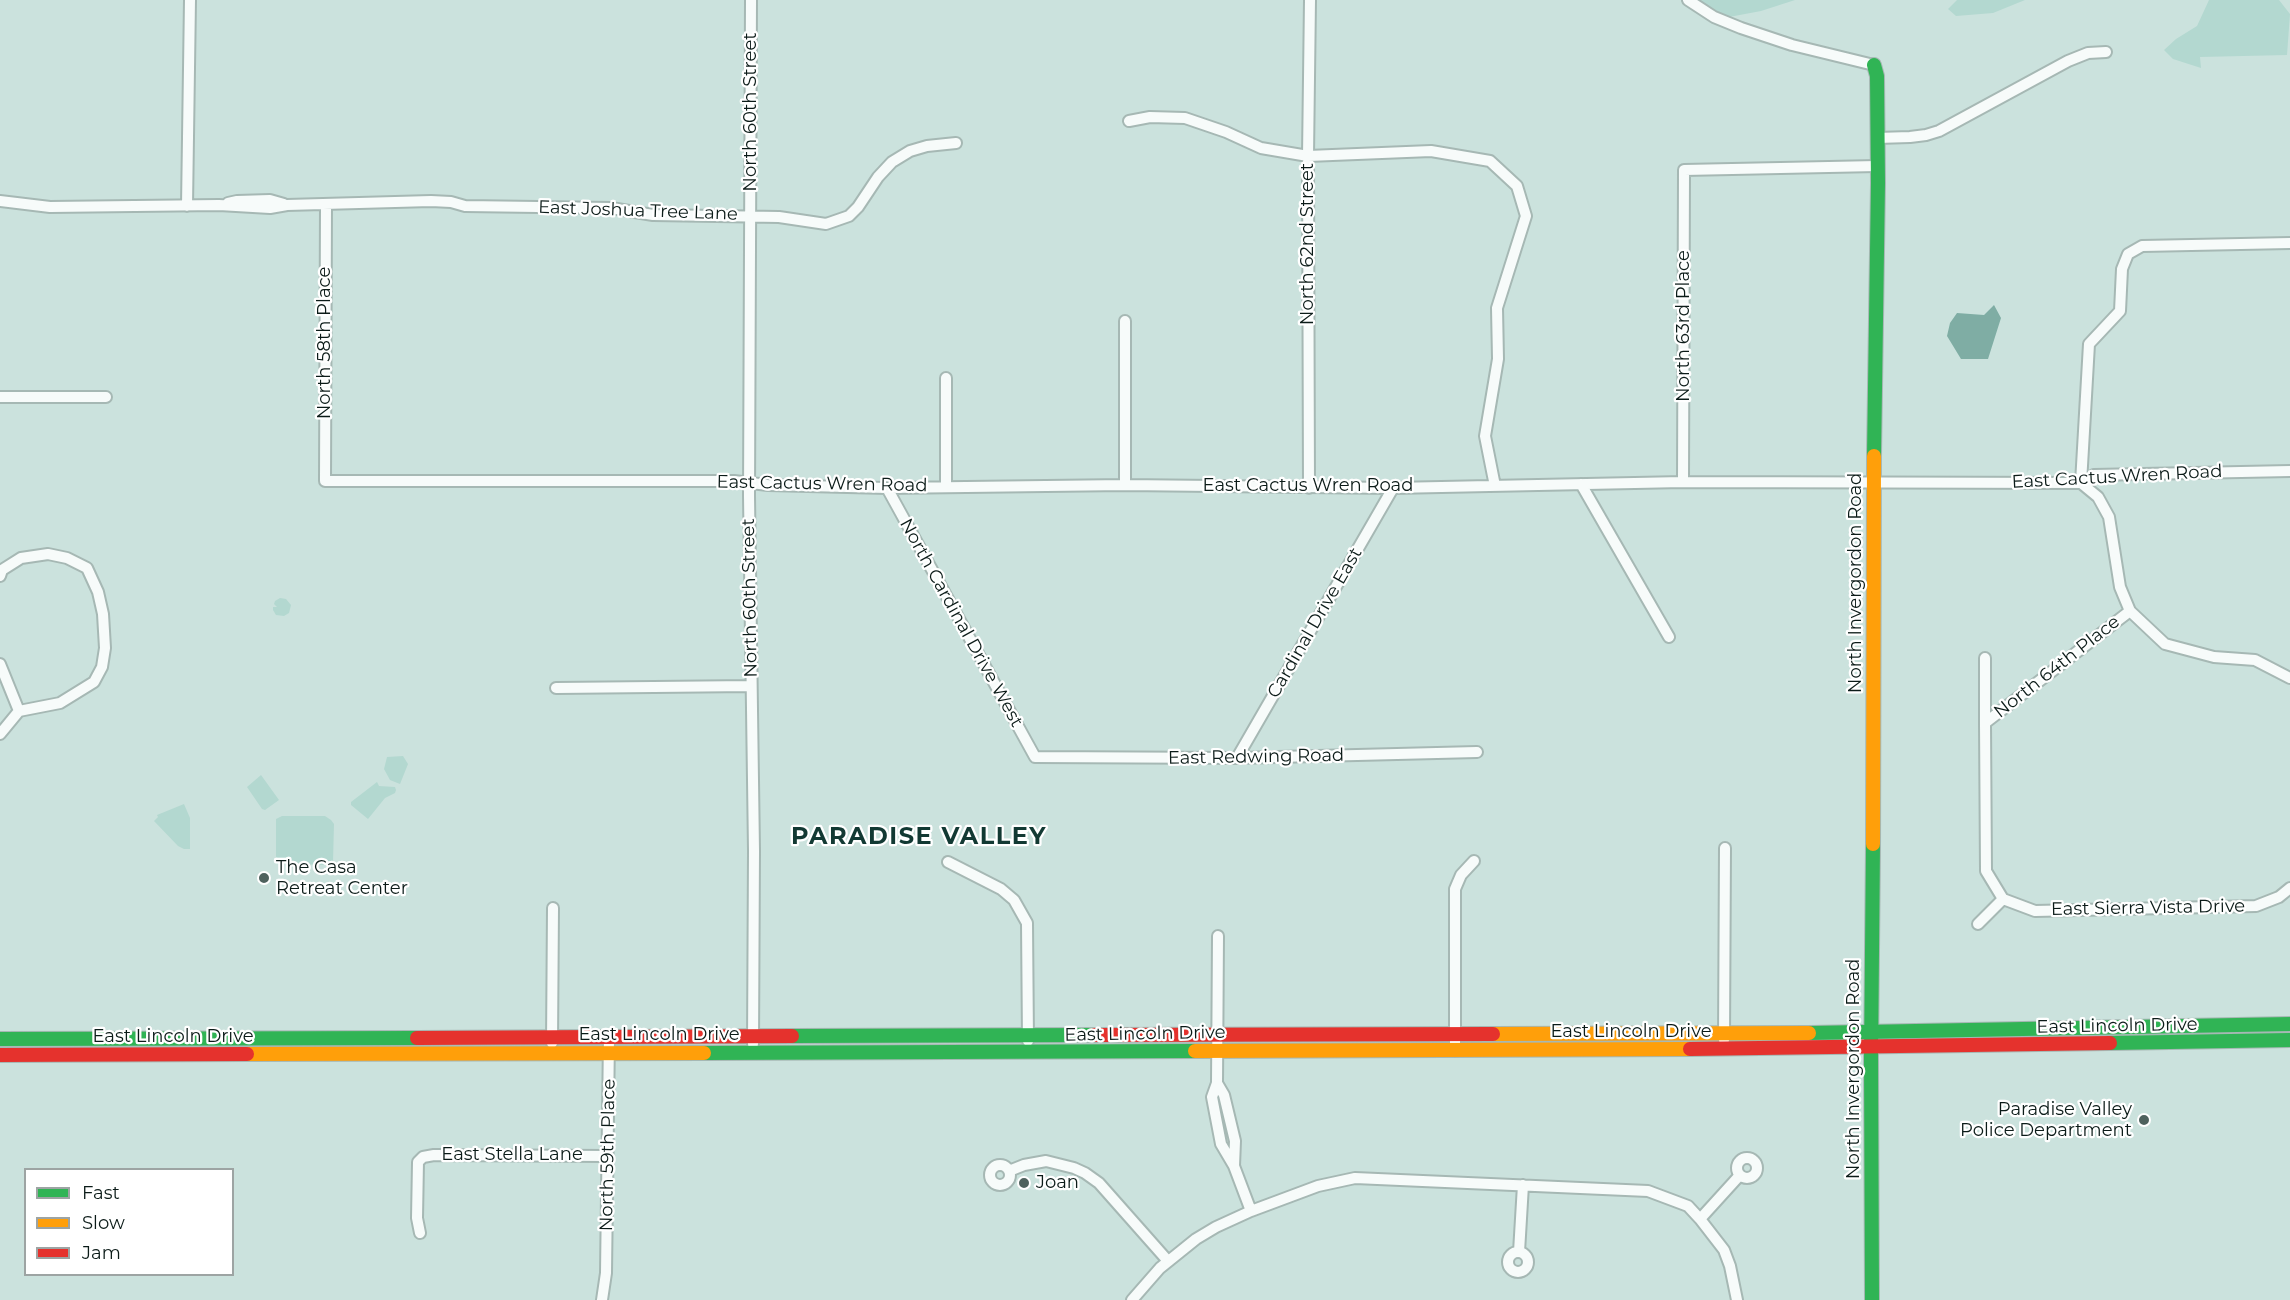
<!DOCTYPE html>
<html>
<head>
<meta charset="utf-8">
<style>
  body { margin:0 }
  #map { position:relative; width:2290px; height:1300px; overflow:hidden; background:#cbe2dd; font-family:Montserrat,sans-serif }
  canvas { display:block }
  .legend { position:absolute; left:24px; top:1168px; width:210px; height:108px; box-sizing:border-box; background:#fff; border:2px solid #9da4a3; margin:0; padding:8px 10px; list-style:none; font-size:18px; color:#0b1b18 }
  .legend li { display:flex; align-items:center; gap:12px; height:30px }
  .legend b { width:30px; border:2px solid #9da4a3 }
</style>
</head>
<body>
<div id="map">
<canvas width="2290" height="1300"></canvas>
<ul class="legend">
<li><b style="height:8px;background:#30b455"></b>Fast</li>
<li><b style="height:8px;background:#ff9f0a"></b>Slow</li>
<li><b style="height:8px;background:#e5322d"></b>Jam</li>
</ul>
</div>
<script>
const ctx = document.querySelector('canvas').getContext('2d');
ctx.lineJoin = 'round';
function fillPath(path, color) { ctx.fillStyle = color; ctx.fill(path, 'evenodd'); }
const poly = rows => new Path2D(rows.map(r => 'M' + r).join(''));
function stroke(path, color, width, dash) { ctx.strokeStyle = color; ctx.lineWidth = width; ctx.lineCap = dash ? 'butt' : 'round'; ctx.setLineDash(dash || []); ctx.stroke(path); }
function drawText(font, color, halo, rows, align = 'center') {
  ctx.font = font + ' Montserrat,sans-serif'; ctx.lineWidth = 4.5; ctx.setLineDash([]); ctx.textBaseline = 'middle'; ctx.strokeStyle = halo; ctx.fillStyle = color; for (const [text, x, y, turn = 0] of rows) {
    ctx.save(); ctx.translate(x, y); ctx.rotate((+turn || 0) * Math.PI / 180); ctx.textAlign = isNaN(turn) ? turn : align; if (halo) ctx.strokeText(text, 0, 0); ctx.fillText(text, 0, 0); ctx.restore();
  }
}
const green = poly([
  [1697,0,1795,0,1761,11,1729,17,1716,12],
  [1957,0,2025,0,1993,13,1956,16,1948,9],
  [2209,0,2279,0,2290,14,2287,55,2200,57,2201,68,2173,59,2164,50,2176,39,2197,26],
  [280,598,286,599,291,605,289,613,284,616,276,615,273,610,273,607,277,607,274,604,275,601],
  [403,756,408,764,400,784,390,780,384,769,387,757],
  [261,775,279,800,265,810,262,809,247,787],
  [377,782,379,786,395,787,396,790,395,793,385,798,368,819,351,805,351,802],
  [184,804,190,818,190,849,184,849,178,846,154,821,158,817,157,815],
  [282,816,325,816,331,820,334,824,333,862,329,865,288,864,276,857,276,819]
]);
const water = poly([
  [1994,305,2001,318,1988,359,1961,359,1947,336,1950,323,1957,313,1984,315]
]);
const street = poly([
  [751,0,749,496,754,851,753,1044],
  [1688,0,1714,17,1741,28,1792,45,1874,65],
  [1129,121,1150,117,1185,118,1226,132,1261,148,1308,156,1431,151,1490,161,1517,186,1526,216,1497,308,1498,359,1485,436,1495,486],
  [1877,138,1910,137,1926,135,1939,131,2068,61,2088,53,2106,52],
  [0,201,50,207,219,205,270,208,287,205,431,201,451,202,465,206,611,208,653,215,779,217,826,224,849,216,858,207,878,177,892,162,910,151,927,146,956,143],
  [228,203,237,201,270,200,284,204],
  [326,204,325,481,734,481,768,485,887,488,1125,485,1393,488,1683,482,2081,483,2094,475,2290,471],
  [187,206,190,0],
  [1125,321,1125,485],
  [946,378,946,486],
  [0,397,106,397],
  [1683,482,1684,170,1877,166],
  [2081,483,2089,344,2120,311,2122,269,2128,254,2142,246,2290,243],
  [2081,483,2098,497,2109,517,2120,587,2130,611,2165,644,2214,657,2255,660,2290,678],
  [1581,484,1669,637],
  [887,488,1035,757,1237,758,1477,752],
  [1309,488,1308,156,1310,0],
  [0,576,2,570,21,558,48,554,67,558,87,568,98,592,103,614,105,648,102,667,94,682,60,703,19,711],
  [0,664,19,711,0,734],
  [556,688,751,686],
  [1985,723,1985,658],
  [1237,758,1393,488],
  [948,862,1001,889,1014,900,1027,923,1028,1041],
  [2003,899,1986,871,1985,723,2130,611],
  [2003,899,2035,911,2256,906,2279,897,2290,888],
  [1978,924,2003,899],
  [1218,936,1217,1083,1212,1097,1221,1144,1234,1166,1251,1211],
  [1724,1040,1725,848],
  [552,1043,553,908],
  [1455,1051,1455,889,1461,875,1474,861],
  [1217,1083,1224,1095,1235,1141,1234,1166],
  '1737 1168a10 10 0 1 1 20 0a10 10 0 1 1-20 0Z',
  '990 1175a10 10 0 1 1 20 0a10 10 0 1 1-20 0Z',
  [1009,1171,1024,1165,1046,1161,1074,1168,1085,1173,1099,1183,1168,1261],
  [1700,1219,1740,1175],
  [420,1233,417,1218,418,1162,423,1157,434,1155,607,1156],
  [1519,1252,1523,1185],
  '1508 1262a10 10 0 1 1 20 0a10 10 0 1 1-20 0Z',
  [602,1300,606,1273,609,1037],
  [1132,1300,1160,1268,1196,1239,1216,1227,1251,1211,1318,1186,1355,1178,1648,1191,1688,1206,1700,1219,1724,1250,1730,1266,1737,1300]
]);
const fast = poly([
  [1874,65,1877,76,1878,183,1874,456],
  [1809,1033,2290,1024],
  [792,1036,1094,1035],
  [0,1039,417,1038],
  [2110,1043,2290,1040],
  [704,1053,1195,1051],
  [1872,1300,1871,1058,1873,844]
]);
const slow = poly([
  [1873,844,1874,456],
  [1493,1034,1809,1033],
  [1195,1051,1690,1049],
  [247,1054,704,1053]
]);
const jam = poly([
  [1094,1035,1493,1034],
  [417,1038,792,1036],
  [1690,1049,2110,1043],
  [0,1055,247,1054]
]);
const markers = [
  [264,878,6,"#4e615d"],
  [2144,1120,6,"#4e615d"],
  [1024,1183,6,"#4e615d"]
];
const streetNames = [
  ["North 60th Street",751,112,-90],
  ["East Joshua Tree Lane",638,211,2],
  ["North 62nd Street",1308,244,-90],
  ["North 63rd Place",1684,326,-90],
  ["North 58th Place",325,343,-90],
  ["East Cactus Wren Road",2117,477,-3],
  ["East Cactus Wren Road",822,484,1],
  ["East Cactus Wren Road",1308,486],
  ["North Invergordon Road",1856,583,-90],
  ["North 60th Street",750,598,-91],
  ["North Cardinal Drive West",961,623,61],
  ["Cardinal Drive East",1315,623,-60],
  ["North 64th Place",2057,667,-38],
  ["East Redwing Road",1256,757,-1],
  ["East Sierra Vista Drive",2148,908,-1],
  ["East Lincoln Drive",2117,1026,-1],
  ["East Lincoln Drive",1631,1032],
  ["East Lincoln Drive",1145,1034,-1],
  ["East Lincoln Drive",659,1035],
  ["East Lincoln Drive",173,1037],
  ["North Invergordon Road",1854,1069,-90],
  ["East Stella Lane",512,1155],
  ["North 59th Place",608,1155,-89]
];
const poiNames = [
  ["The Casa",276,868],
  ["Retreat Center",276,889],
  ["Paradise Valley",2132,1110,"right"],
  ["Police Department",2132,1131,"right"],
  ["Joan",1036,1183]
];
const districtNames = [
  ["PARADISE VALLEY",919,837]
];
fillPath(green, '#b3d8d0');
fillPath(water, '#7fada4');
stroke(street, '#a6b8b4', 14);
stroke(fast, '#a6b8b4', 16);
stroke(slow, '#a6b8b4', 16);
stroke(jam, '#a6b8b4', 16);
stroke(street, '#f7fbfa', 10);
stroke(fast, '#30b455', 14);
stroke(slow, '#ff9f0a', 14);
stroke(jam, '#e5322d', 14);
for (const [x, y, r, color] of markers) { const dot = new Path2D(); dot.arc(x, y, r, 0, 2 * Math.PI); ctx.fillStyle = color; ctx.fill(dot); stroke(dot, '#fff', 2); }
drawText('18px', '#0b1b18', '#fff', streetNames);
drawText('18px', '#0b1b18', '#fff', poiNames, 'left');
ctx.letterSpacing = '1.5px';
drawText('bold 24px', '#123933', '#fff', districtNames);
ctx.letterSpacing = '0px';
</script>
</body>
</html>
